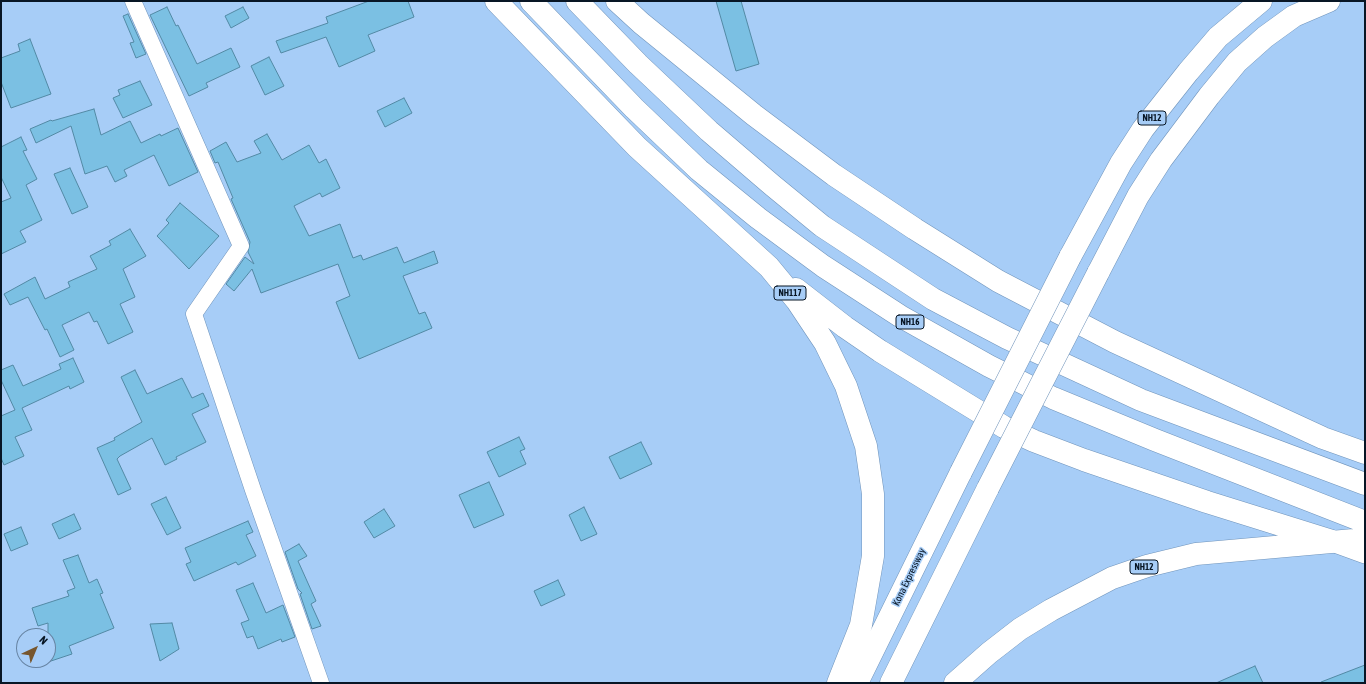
<!DOCTYPE html>
<html>
<head>
<meta charset="utf-8">
<style>
  body { margin:0 }
  #map { position:relative; width:1366px; height:684px; overflow:hidden; background:#a7cdf7; font-family:"Asap Condensed",sans-serif }
  canvas { display:block }
  .frame { position:absolute; inset:0; border:2px solid #081625; pointer-events:none }
  .north { position:absolute; left:16px; top:628px; width:40px; height:40px; box-sizing:border-box; background:#a7cdf7; border:1px solid #6784a3; border-radius:50%; rotate:44deg; font-size:11px; font-weight:700; line-height:16px; text-align:center; color:#081625 }
  .north::after { content:''; display:block; margin:auto; width:14px; height:18px; background:#77562d; clip-path:polygon(50% 0,100% 100%,50% 72%,0 100%) }
</style>
</head>
<body>
<div id="map">
<canvas width="1366" height="684"></canvas>
<div class="frame"></div>
<div class="north">N</div>
</div>
<script>
const ctx = document.querySelector('canvas').getContext('2d');
ctx.lineJoin = 'round';
function fillPath(path, color) { ctx.fillStyle = color; ctx.fill(path, 'evenodd'); }
const poly = rows => new Path2D(rows.map(r => 'M' + r).join(''));
function stroke(path, color, width, dash) { ctx.strokeStyle = color; ctx.lineWidth = width; ctx.lineCap = dash ? 'butt' : 'round'; ctx.setLineDash(dash || []); ctx.stroke(path); }
function drawText(font, color, halo, rows, align = 'center') {
  ctx.font = font + ' "Asap Condensed",sans-serif'; ctx.lineWidth = 3; ctx.setLineDash([]); ctx.textBaseline = 'middle'; ctx.strokeStyle = halo; ctx.fillStyle = color; for (const [text, x, y, turn = 0] of rows) {
    ctx.save(); ctx.translate(x, y); ctx.rotate((+turn || 0) * Math.PI / 180); ctx.textAlign = isNaN(turn) ? turn : align; if (halo) ctx.strokeText(text, 0, 0); ctx.fillText(text, 0, 0); ctx.restore();
  }
}
const building = poly([
  [369,1,408,1,414,17,368,35,375,51,339,67,326,37,281,53,276,41,328,23,326,17,369,1],
  [716,1,741,1,759,64,736,71,716,1],
  [167,7,176,26,178,25,197,64,231,48,240,67,206,83,208,87,189,96,150,15,167,7],
  [243,7,249,18,231,28,225,16,243,7],
  [128,14,146,54,136,58,130,43,134,42,123,16,128,14],
  [30,39,51,94,11,108,1,82,1,58,20,51,18,44,30,39],
  [269,57,284,86,265,95,251,66,269,57],
  [140,81,152,105,123,118,113,98,120,95,118,90,140,81],
  [404,98,412,113,385,127,377,111,404,98],
  [94,109,101,135,130,121,141,143,160,134,161,136,178,128,198,172,169,186,154,155,124,170,127,176,115,182,107,166,85,174,71,126,36,143,30,129,51,120,52,121,94,109],
  [267,134,282,160,309,145,319,163,326,159,340,188,322,197,320,193,294,206,309,236,340,224,353,258,361,255,363,260,397,247,404,263,434,251,438,263,403,276,419,314,425,312,432,328,359,359,336,302,350,296,338,264,261,293,252,269,234,291,226,284,245,257,254,264,248,252,250,242,231,199,233,198,218,162,215,163,210,151,226,142,237,162,261,153,254,141,267,134],
  [21,137,27,150,23,151,37,179,26,185,42,220,20,231,26,242,1,254,1,202,11,198,1,177,1,147,21,137],
  [70,168,88,207,72,214,54,174,70,168],
  [180,203,219,236,189,269,157,236,169,223,166,220,180,203],
  [130,229,146,256,123,269,135,297,120,304,133,332,108,344,97,321,94,322,89,312,62,325,74,350,60,357,47,329,45,330,28,297,10,305,4,294,35,277,45,299,70,287,68,282,97,269,90,256,111,245,109,241,130,229],
  [73,358,84,382,70,389,69,386,22,408,32,430,15,437,24,456,4,465,1,458,1,416,15,410,1,380,1,370,13,365,23,386,61,369,59,364,73,358],
  [135,370,147,394,182,378,192,398,203,393,209,406,192,414,206,442,176,457,177,459,165,465,152,438,120,456,117,459,131,489,118,495,97,448,115,440,114,438,142,422,121,377,135,370],
  [519,437,525,449,520,451,526,464,499,477,487,452,519,437],
  [641,442,652,464,620,479,609,457,641,442],
  [489,482,504,515,474,528,459,495,489,482],
  [166,497,181,528,167,535,151,504,166,497],
  [584,507,597,534,581,541,569,515,584,507],
  [384,509,395,526,374,538,364,522,384,509],
  [74,514,81,529,59,539,52,524,74,514],
  [248,521,253,532,246,535,256,556,238,565,236,562,194,581,186,564,191,562,185,548,248,521],
  [21,527,28,544,11,551,4,534,21,527],
  [299,544,307,556,298,561,316,601,311,604,321,626,312,629,300,594,302,593,298,589,285,552,299,544],
  [78,555,89,583,97,579,103,593,100,594,114,628,69,646,72,654,48,662,48,623,38,626,32,608,69,596,67,591,75,588,63,560,78,555],
  [558,580,565,595,541,606,534,591,558,580],
  [253,583,266,613,283,605,295,637,282,642,281,639,258,649,253,636,247,638,241,623,249,620,236,590,253,583],
  [172,623,179,649,160,661,150,624,172,623],
  [1365,665,1365,683,1321,683,1321,682,1365,665],
  [1255,666,1263,683,1216,683,1255,666]
]);
const minor = poly([
  [133,1,241,246,194,314,253,490,321,683]
]);
const tertiary = poly([
  [1332,541,1365,553]
]);
const trunk = poly([
  [496,1,637,147,769,267,797,301,825,343,846,386,866,446,873,494,873,556,861,625,838,683],
  [531,1,634,108,699,170,758,218,823,266,900,316,989,366,1053,398,1155,440,1365,522],
  [577,1,638,64,709,131,772,185,822,226,933,299,1007,338,1141,400,1365,484],
  [617,1,641,23,754,115,834,175,915,229,998,281,1115,342,1323,438,1365,453],
  [1070,257,1121,163,1143,129,1188,72,1218,37,1261,1],
  [1098,273,1138,196,1161,160,1209,96,1237,62,1265,37,1294,16,1329,1],
  [796,289,845,327,880,351,1004,427,1034,441,1084,460,1207,502,1332,541],
  [857,683,961,472],
  [891,683,988,488],
  [955,683,989,653,1020,629,1051,610,1112,578,1147,566,1196,554,1365,539]
]);
const trunkBridge = poly([
  [961,472,1070,257],
  [988,488,1098,273]
]);
const shields = [
  [1152,118,28],
  [790,293,32],
  [910,322,28],
  [1144,567,28]
];
const shieldNames = [
  ["NH12",1152,118],
  ["NH117",790,293],
  ["NH16",910,322],
  ["NH12",1144,567]
];
const streetNames = [
  ["Kona Expressway",909,577,-64]
];
fillPath(building, '#7bc0e3');
stroke(building, '#5289a4', 1);
stroke(minor, '#7094bb', 17);
stroke(tertiary, '#7094bb', 22);
stroke(trunk, '#7094bb', 23);
stroke(minor, '#fff', 16);
stroke(tertiary, '#fff', 21);
stroke(trunk, '#fff', 22);
stroke(trunkBridge, '#7094bb', 23, []);
stroke(trunkBridge, '#fff', 22);
for (const [x, y, w] of shields) { const box = new Path2D(); box.roundRect(x - w / 2, y - 7, w, 14, 3); ctx.fillStyle = '#a7cdf7'; ctx.fill(box); stroke(box, '#081625', 1); }
drawText('bold 9px', '#081625', null, shieldNames);
drawText('10px', '#081625', '#a7cdf7', streetNames);
</script>
</body>
</html>
